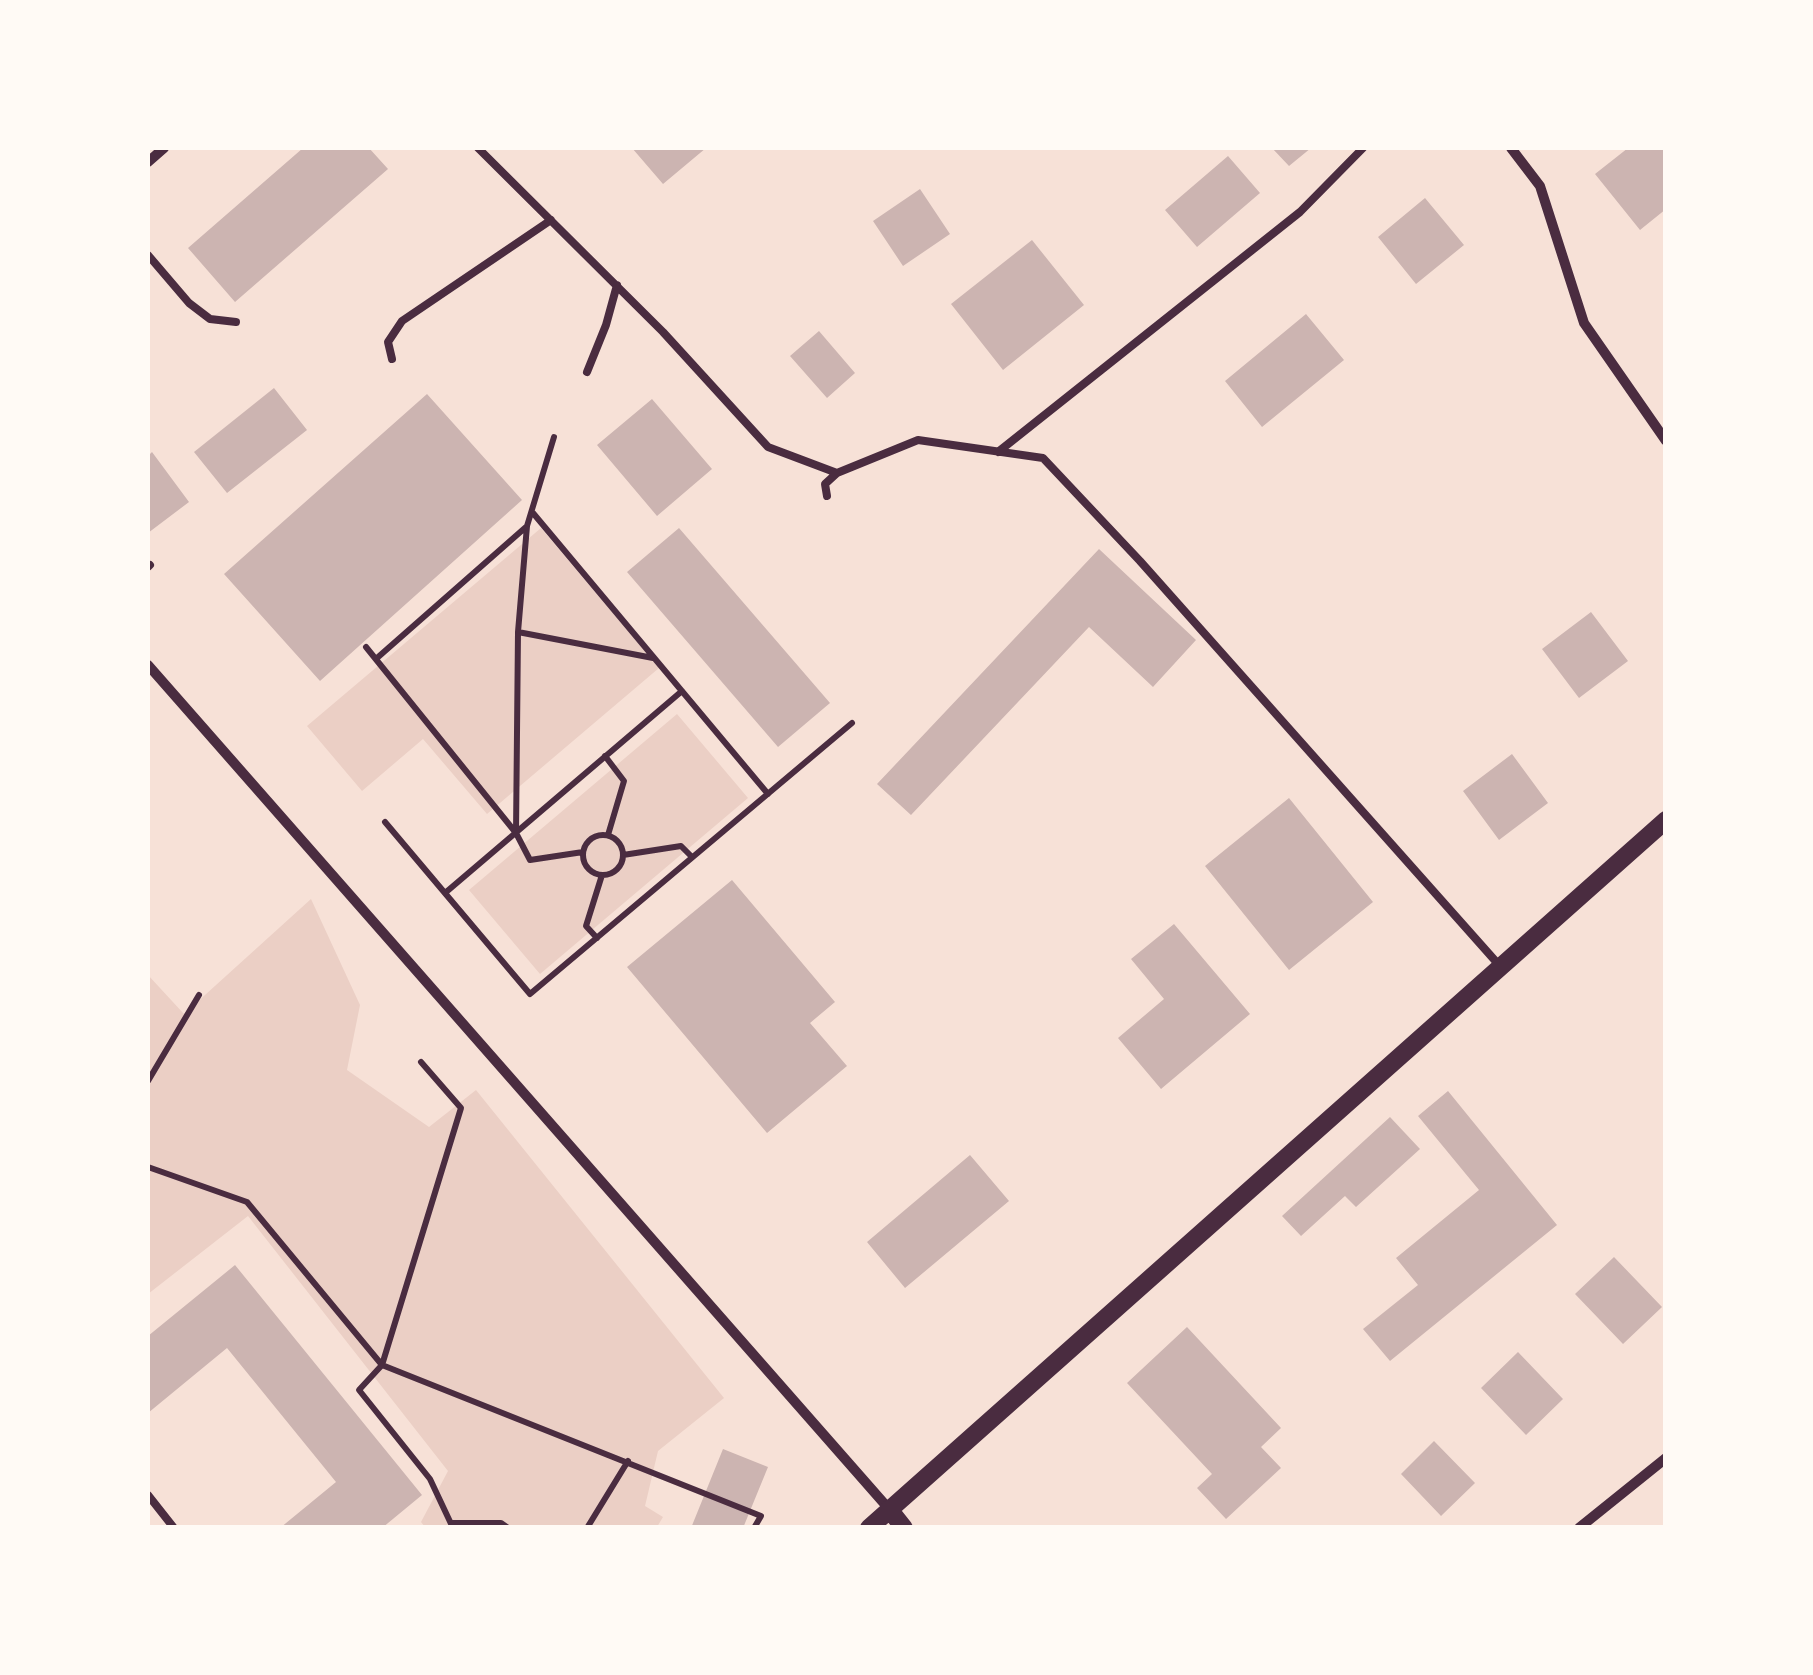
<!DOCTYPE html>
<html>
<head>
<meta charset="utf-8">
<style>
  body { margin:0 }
  #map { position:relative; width:1813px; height:1675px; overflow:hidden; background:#f7e1d7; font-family:"Libre Baskerville",serif }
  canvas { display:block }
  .frame { position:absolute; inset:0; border:150px solid #fffaf5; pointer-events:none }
</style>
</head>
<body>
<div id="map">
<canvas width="1813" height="1675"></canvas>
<div class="frame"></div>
</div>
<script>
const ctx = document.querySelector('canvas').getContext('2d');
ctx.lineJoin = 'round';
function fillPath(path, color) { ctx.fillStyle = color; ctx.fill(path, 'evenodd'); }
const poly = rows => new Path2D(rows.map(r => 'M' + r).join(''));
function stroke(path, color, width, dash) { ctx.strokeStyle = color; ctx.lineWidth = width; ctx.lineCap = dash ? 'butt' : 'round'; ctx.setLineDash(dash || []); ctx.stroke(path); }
const green = poly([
  [541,528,659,668,487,814,423,739,362,791,307,726],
  [677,714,748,798,540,974,469,890],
  [311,899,360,1005,347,1070,429,1127,476,1090,724,1398,658,1451,645,1506,663,1517,657,1527,425,1527,421,1522,448,1471,248,1216,148,1294,148,975,184,1014]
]);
const building = poly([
  [303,148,369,148,388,169,235,302,188,248],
  [632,148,706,148,663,184],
  [1272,148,1311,148,1289,166],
  [1628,148,1666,148,1666,209,1640,230,1595,174],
  [1228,156,1260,193,1197,247,1165,210],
  [920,189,950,234,903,266,873,221],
  [1425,198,1464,245,1416,284,1378,237],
  [1032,240,1084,305,1003,370,951,304],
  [1306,314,1344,360,1262,427,1225,381],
  [819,331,855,373,827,398,790,356],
  [274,388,307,430,227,493,194,452],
  [427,394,522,500,320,681,224,574],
  [652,399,712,469,657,516,597,445],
  [152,452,189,502,148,533,148,456],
  [679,528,830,703,778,747,627,572],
  [1099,549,1196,640,1153,687,1089,627,911,815,877,784],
  [1591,612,1628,661,1579,698,1542,649],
  [1512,754,1548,803,1499,840,1463,791],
  [1289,798,1373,902,1289,970,1205,866],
  [732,880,835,1002,810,1023,847,1066,767,1133,627,967],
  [1174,924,1250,1014,1161,1089,1118,1038,1164,999,1131,959],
  [1448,1091,1557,1225,1390,1361,1363,1329,1418,1285,1396,1258,1479,1190,1418,1116],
  [1390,1117,1420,1149,1356,1207,1345,1196,1301,1236,1282,1216],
  [970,1155,1009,1201,905,1288,867,1242],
  [1614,1257,1662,1307,1623,1344,1575,1294],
  [235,1265,422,1495,382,1528,280,1528,336,1482,227,1348,148,1413,148,1336],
  [1187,1327,1281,1428,1261,1447,1281,1468,1226,1519,1197,1488,1212,1474,1127,1383],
  [1518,1352,1563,1399,1526,1435,1481,1388],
  [1434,1441,1475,1483,1441,1516,1401,1474],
  [723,1449,768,1467,743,1528,691,1528]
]);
const path = poly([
  [533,513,768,794],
  [518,632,653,658],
  [366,647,516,833,530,860,583,852],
  [377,658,526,527],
  [605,756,624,781,608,835],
  [385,822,530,994,852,723],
  [516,833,518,632,527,526,554,437],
  '583 855a20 20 0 1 1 40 0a20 20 0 1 1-40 0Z',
  [623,855,681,846,692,857],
  [445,893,682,691],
  [597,938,586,926,602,875],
  [421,1062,461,1108,382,1365,359,1390,430,1479,453,1528],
  [148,1081,199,995],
  [148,1167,247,1202,382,1365,761,1516,754,1528],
  [452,1523,501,1523,508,1528],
  [587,1528,628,1461]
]);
const service = poly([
  [478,148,663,332,768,447,837,473,918,440,1043,458,1140,561,1499,965],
  [148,255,189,303,210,319,236,322],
  [392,359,388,342,402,321,551,220],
  [587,372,606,325,617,285],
  [998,452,1300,212,1363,148],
  [827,496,825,484,837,473],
  [148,567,150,565],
  [148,1495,174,1528]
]);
const minor = poly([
  [1511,148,1540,186,1584,323,1666,441],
  [148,162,164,148],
  [148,665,889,1509],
  [1579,1528,1666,1458]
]);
const tertiary = poly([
  [889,1509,904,1528],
  [869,1528,1666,820]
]);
fillPath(green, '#ebcfc5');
fillPath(building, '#ccb4b1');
stroke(path, '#4a2c40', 6);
stroke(service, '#4a2c40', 8);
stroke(minor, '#4a2c40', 10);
stroke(tertiary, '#4a2c40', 18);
</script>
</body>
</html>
